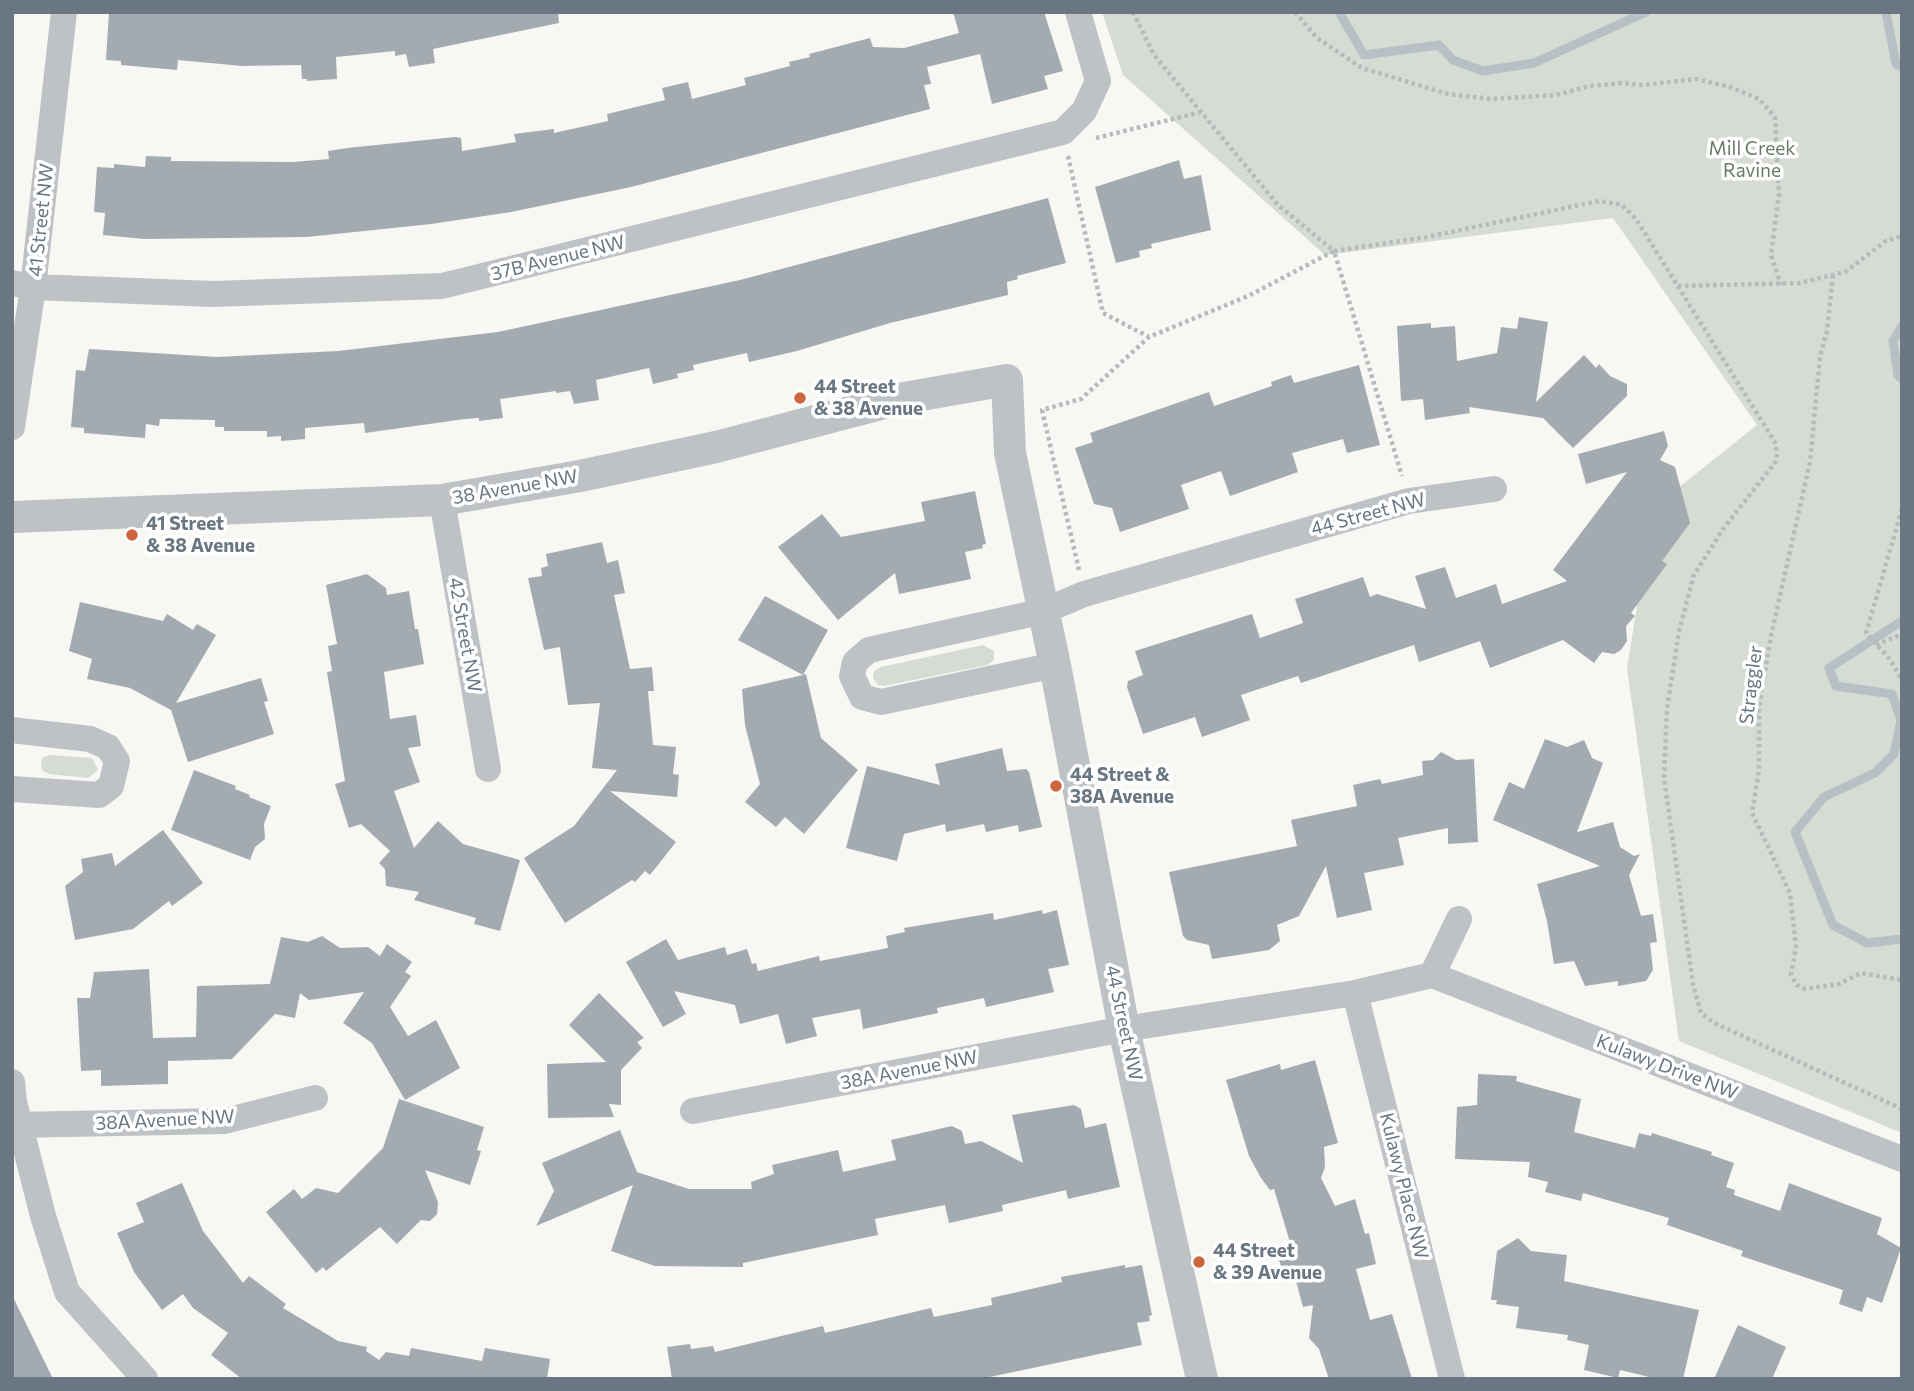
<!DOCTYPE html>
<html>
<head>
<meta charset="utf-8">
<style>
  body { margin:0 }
  #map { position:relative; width:1914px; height:1391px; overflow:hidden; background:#f7f7f4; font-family:Commissioner,sans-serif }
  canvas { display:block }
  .frame { position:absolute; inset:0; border:14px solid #6a7681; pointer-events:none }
</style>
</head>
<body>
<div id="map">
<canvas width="1914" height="1391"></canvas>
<div class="frame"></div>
</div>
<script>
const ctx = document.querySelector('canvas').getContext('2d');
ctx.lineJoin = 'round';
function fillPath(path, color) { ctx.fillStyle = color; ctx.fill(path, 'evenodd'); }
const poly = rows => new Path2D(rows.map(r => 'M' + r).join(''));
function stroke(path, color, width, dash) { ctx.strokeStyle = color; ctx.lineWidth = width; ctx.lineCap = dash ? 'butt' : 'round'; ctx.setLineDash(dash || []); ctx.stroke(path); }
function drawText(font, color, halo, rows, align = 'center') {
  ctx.font = font + ' Commissioner,sans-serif'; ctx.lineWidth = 7; ctx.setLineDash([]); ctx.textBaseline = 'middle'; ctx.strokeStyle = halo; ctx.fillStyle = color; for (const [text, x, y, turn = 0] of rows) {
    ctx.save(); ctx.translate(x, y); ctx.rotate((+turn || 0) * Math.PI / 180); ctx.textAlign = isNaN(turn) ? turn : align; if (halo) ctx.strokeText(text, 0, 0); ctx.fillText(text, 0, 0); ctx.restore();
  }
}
const green = poly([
  [1102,12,1902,12,1902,1133,1679,1041,1627,668,1653,508,1757,425,1613,218,1325,255,1123,75],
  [983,645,994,651,994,660,987,665,884,686,878,685,873,678,874,671,881,667],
  [49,755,92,758,98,770,88,778,49,774,42,770,41,764,42,758]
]);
const stream = poly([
  [1339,12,1364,55,1439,45,1453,60,1483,71,1534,63,1646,12],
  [1886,12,1896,64,1902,67],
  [1902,326,1893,341,1898,375,1902,379],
  [1902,621,1829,668,1836,686,1892,694,1901,720,1894,754,1875,773,1824,797,1795,832,1833,925,1867,943,1902,939]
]);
const building = poly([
  [109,12,558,12,559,23,433,49,435,63,409,67,406,54,395,56,395,51,336,57,337,79,307,81,307,79,302,79,301,65,242,66,178,60,177,70,121,65,121,61,106,60],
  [953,12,1044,12,1063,71,1044,76,1048,89,992,104,980,54,927,67,931,84,924,85,930,109,631,187,511,212,431,224,307,237,144,239,103,235,105,213,94,212,97,167,114,168,114,164,145,167,146,156,171,157,171,161,293,162,329,159,328,151,347,148,455,137,461,138,462,151,516,142,514,134,554,129,554,133,608,121,607,114,665,100,662,88,688,82,692,99,746,85,744,78,790,66,789,62,810,57,809,54,870,38,873,47,904,48,959,33],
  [1179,160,1184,179,1201,175,1211,230,1151,244,1152,248,1139,251,1140,257,1116,263,1095,187],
  [1048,198,1066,263,1017,276,1018,279,1007,282,1008,295,890,323,797,351,749,362,747,353,693,365,694,370,677,374,678,378,653,384,649,368,596,380,599,400,574,404,570,391,556,393,556,391,500,399,503,418,479,421,479,418,465,419,365,433,364,423,305,428,305,439,281,441,281,436,267,437,267,431,224,431,224,427,215,427,215,420,160,419,159,426,146,424,145,438,84,433,84,428,71,427,76,370,85,371,89,349,217,357,338,351,498,332,740,280],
  [1519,317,1548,322,1536,402,1584,355,1596,368,1599,364,1610,376,1627,384,1627,396,1573,448,1543,418,1469,407,1470,413,1425,420,1423,399,1401,401,1397,326,1431,323,1431,328,1455,326,1457,361,1497,353,1501,327,1517,329],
  [1359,365,1380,445,1347,453,1343,439,1292,453,1298,472,1230,496,1221,471,1181,485,1189,509,1120,532,1112,508,1094,504,1075,448,1093,442,1090,433,1209,392,1214,406,1272,386,1271,382,1291,375,1294,383],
  [1664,431,1668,446,1660,460,1675,467,1690,523,1662,561,1667,564,1631,613,1635,616,1626,626,1627,641,1621,650,1614,654,1602,652,1594,663,1563,640,1490,668,1480,641,1419,662,1414,645,1301,683,1298,676,1241,695,1250,720,1202,737,1195,717,1143,734,1127,687,1128,681,1143,675,1135,651,1252,614,1260,638,1303,623,1295,599,1363,577,1370,597,1377,594,1426,609,1415,576,1445,567,1456,598,1496,584,1502,604,1567,581,1553,570,1627,472,1586,484,1578,454],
  [975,491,986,544,982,545,983,548,965,552,971,579,899,594,895,573,838,620,778,547,822,514,841,537,925,521,921,502],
  [602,542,607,563,618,560,625,593,614,595,630,669,652,667,654,691,648,691,653,745,676,747,673,774,679,775,677,797,610,791,676,842,650,875,645,871,635,882,632,880,565,923,524,858,574,826,617,770,592,768,600,703,568,705,560,647,544,650,528,578,542,576,541,568,548,566,546,554],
  [367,574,386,588,387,595,409,591,415,629,418,629,424,664,384,672,390,719,416,715,421,746,408,748,420,782,394,791,414,848,438,821,463,844,520,860,500,931,474,924,476,918,414,900,419,892,386,886,385,869,379,863,390,851,361,824,349,828,335,784,345,781,327,672,332,671,328,646,337,644,326,585],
  [765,596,828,630,803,675,806,674,821,738,858,770,804,834,785,817,776,827,745,802,760,784,745,725,742,689,803,675,738,640],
  [80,602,163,621,167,614,193,630,197,624,216,635,176,703,261,678,268,701,264,702,274,734,188,762,171,710,130,688,87,679,92,659,69,651],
  [1545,739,1567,747,1584,740,1592,758,1603,763,1577,832,1613,822,1620,847,1634,856,1640,854,1629,875,1641,916,1653,914,1657,942,1650,943,1653,970,1646,981,1618,986,1618,981,1585,986,1574,961,1554,964,1547,921,1537,884,1600,866,1493,820,1509,782,1524,789],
  [1002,748,1007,771,1026,769,1029,772,1042,827,1019,832,1018,825,986,832,984,824,946,832,945,824,904,834,897,861,846,848,867,766,940,785,935,764],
  [1441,752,1456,760,1474,759,1478,842,1448,844,1448,828,1398,838,1404,865,1364,873,1372,910,1337,918,1326,866,1299,916,1277,925,1280,941,1269,950,1212,959,1209,945,1187,940,1183,936,1169,872,1297,846,1291,820,1357,806,1353,785,1380,779,1382,784,1423,775,1422,761,1433,760],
  [194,770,236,786,235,789,250,795,249,797,271,806,264,824,265,839,255,847,250,860,171,830],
  [163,830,203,883,172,906,169,901,133,929,75,940,65,886,83,872,81,859,112,853,115,866],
  [1042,910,1043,914,1057,910,1069,965,1048,969,1054,992,986,1007,984,998,937,1008,938,1013,863,1029,860,1009,812,1018,817,1036,786,1044,778,1014,740,1024,735,1005,674,991,686,1014,663,1027,626,962,666,939,678,960,725,947,727,955,747,949,752,964,756,963,758,971,819,956,820,961,888,948,886,936,905,932,904,928,993,913,994,920],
  [322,936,340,948,368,947,380,956,387,944,412,962,405,972,411,976,390,1007,408,1036,436,1020,460,1068,405,1100,372,1043,343,1023,364,992,309,1000,300,993,295,1018,275,1014,232,1059,168,1061,168,1084,101,1086,101,1070,81,1071,77,998,90,998,94,972,149,969,153,1038,196,1037,197,986,270,984,281,937,308,942],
  [599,993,644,1038,637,1042,642,1048,621,1070,621,1105,609,1104,614,1117,548,1118,547,1064,606,1062,569,1025],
  [1315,1060,1338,1143,1324,1147,1325,1167,1321,1178,1335,1206,1355,1199,1365,1234,1369,1233,1376,1264,1356,1269,1370,1320,1392,1314,1412,1379,1329,1379,1319,1349,1309,1338,1313,1305,1303,1307,1295,1277,1285,1280,1278,1256,1293,1252,1274,1189,1270,1190,1261,1178,1249,1156,1226,1080,1280,1064,1281,1070],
  [1478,1074,1517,1076,1516,1081,1581,1099,1574,1132,1635,1148,1639,1133,1651,1136,1652,1133,1712,1152,1711,1155,1734,1163,1726,1187,1735,1190,1734,1195,1780,1211,1789,1183,1882,1218,1877,1234,1901,1248,1882,1303,1867,1297,1862,1312,1839,1304,1843,1290,1741,1256,1743,1251,1667,1225,1669,1218,1583,1193,1581,1201,1545,1192,1548,1182,1528,1177,1530,1162,1455,1159,1457,1107,1477,1105],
  [399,1099,484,1127,477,1150,481,1151,470,1185,425,1170,438,1202,437,1214,430,1221,421,1220,397,1244,380,1227,326,1271,323,1267,316,1273,266,1212,294,1189,302,1199,316,1188,338,1193,383,1148],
  [1074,1105,1081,1109,1085,1128,1106,1123,1120,1187,1068,1199,1066,1190,1002,1205,1003,1211,949,1223,945,1205,875,1219,878,1235,743,1263,743,1267,655,1266,611,1251,633,1185,536,1226,554,1191,542,1163,620,1130,637,1172,689,1189,752,1189,751,1182,774,1174,772,1165,838,1150,843,1172,896,1160,891,1140,952,1126,962,1131,965,1144,981,1141,1023,1163,1012,1115],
  [182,1183,203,1231,243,1283,249,1276,286,1304,283,1308,338,1341,367,1347,366,1351,379,1360,386,1352,409,1356,411,1348,482,1361,485,1348,550,1359,547,1379,242,1379,211,1355,228,1333,193,1308,183,1294,162,1310,134,1272,117,1233,144,1222,136,1203],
  [1518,1238,1531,1251,1567,1255,1564,1281,1699,1310,1683,1379,1658,1379,1620,1370,1618,1378,1584,1370,1589,1345,1567,1340,1568,1335,1516,1328,1519,1307,1496,1304,1497,1300,1491,1300,1497,1251],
  [1125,1265,1125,1268,1142,1265,1152,1315,1149,1316,1150,1321,1137,1323,1142,1345,980,1379,672,1379,667,1347,690,1344,691,1349,713,1346,715,1352,823,1326,825,1333,931,1308,934,1317,992,1305,991,1298,1062,1282,1061,1277],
  [12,1295,53,1379,12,1379],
  [1738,1325,1786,1347,1772,1379,1714,1379]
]);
const path = poly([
  [1133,12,1154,55,1278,205,1334,251,1427,237,1599,201,1622,205,1636,219,1776,444,1777,460,1723,529,1694,575,1679,631,1667,709,1664,778,1693,984,1701,1013,1714,1023,1902,1109],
  [1295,12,1317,38,1362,68,1448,94,1491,99,1556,95,1590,86,1622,83,1643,85,1696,79,1730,87,1759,99,1775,117,1779,195,1771,255,1781,285],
  [1096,138,1201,112],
  [1068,156,1103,313,1149,337],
  [1833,275,1827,331,1820,357,1810,462,1771,636,1759,707,1759,770,1752,813,1790,893,1796,947,1791,975,1797,985,1805,989,1839,984,1861,973,1902,980],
  [1678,286,1800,283,1845,272,1886,241,1902,236],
  [1902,509,1866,633,1889,658,1902,680],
  [1079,570,1042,410,1081,399,1149,337,1248,296,1334,251,1402,476],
  [1876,645,1902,634]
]);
const minor = poly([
  [12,283,33,287,213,294,442,286,1063,132,1084,111,1098,81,1078,12],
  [12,427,33,287,64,12],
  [442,500,488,769],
  [1055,665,881,702,862,697,852,676,855,662,869,650,1044,611,1084,594,1409,501,1494,489],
  [12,730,90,739,108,747,117,761,111,786,99,795,12,789],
  [1432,975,1459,919],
  [1355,993,1452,1379],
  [12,1082,14,1102,43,1216,67,1292,145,1379],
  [693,1111,1124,1029,1355,993,1432,975,1902,1159],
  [12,1125,225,1121,315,1098]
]);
const tertiary = poly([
  [12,517,442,500,580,476,716,447,904,398,1007,380,1010,453,1055,665,1124,1029,1202,1379]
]);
const markers = [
  [800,398,7,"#cd663e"],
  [132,535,7,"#cd663e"],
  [1056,786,7,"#cd663e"],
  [1199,1262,7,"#cd663e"]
];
const parkNames = [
  ["Mill Creek",1752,149],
  ["Ravine",1752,171]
];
const streetNames = [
  ["41 Street NW",41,220,-84],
  ["37B Avenue NW",558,258,-14],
  ["38 Avenue NW",515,487,-10],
  ["44 Street NW",1368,514,-15],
  ["42 Street NW",465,635,80],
  ["Straggler",1751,685,-83],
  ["44 Street NW",1124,1023,78],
  ["Kulawy Drive NW",1667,1067,21],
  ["38A Avenue NW",909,1070,-11],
  ["38A Avenue NW",165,1120,-3],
  ["Kulawy Place NW",1404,1186,76]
];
const poiNames = [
  ["44 Street",814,387],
  ["& 38 Avenue",814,409],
  ["41 Street",146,524],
  ["& 38 Avenue",146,546],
  ["44 Street &",1070,775],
  ["38A Avenue",1070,797],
  ["44 Street",1213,1251],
  ["& 39 Avenue",1213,1273]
];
fillPath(green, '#d6dbd4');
stroke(stream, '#b7c0c5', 9);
fillPath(building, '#a4abb0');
stroke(path, '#b7babc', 4.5, [3.5, 3.5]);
stroke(minor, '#bfc2c5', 26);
stroke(tertiary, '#bfc2c5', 32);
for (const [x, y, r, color] of markers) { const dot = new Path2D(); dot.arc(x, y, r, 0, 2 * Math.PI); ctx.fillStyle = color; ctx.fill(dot); stroke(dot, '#fff', 2.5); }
drawText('19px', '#6a7968', '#fff', parkNames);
drawText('19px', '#6a7681', '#fff', streetNames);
drawText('bold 19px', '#6a7681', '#fff', poiNames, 'left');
</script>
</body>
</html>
